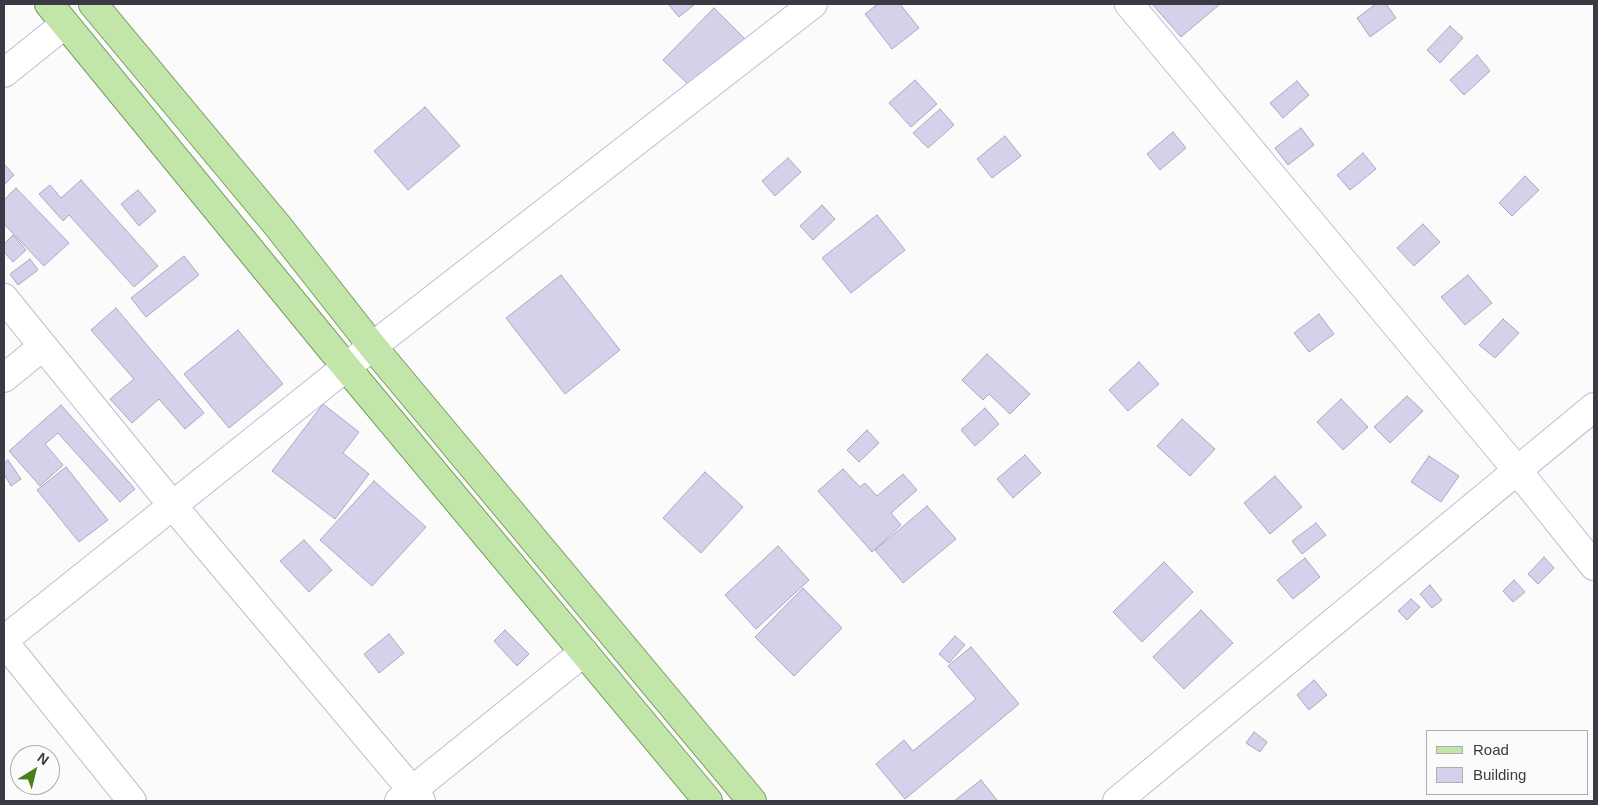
<!DOCTYPE html>
<html>
<head>
<meta charset="utf-8">
<style>
  body { margin:0 }
  #map { position:relative; width:1598px; height:805px; overflow:hidden; background:#fbfbfb; font-family:Helvetica,sans-serif }
  canvas { display:block }
  .frame { position:absolute; inset:0; border:5px solid #3b3943; pointer-events:none }
  .legend { position:absolute; left:1426px; top:730px; width:162px; height:65px; box-sizing:border-box; background:#fbfbfb; border:1px solid #aeadb1; margin:0; padding:6px 9px; list-style:none; font-size:15px; color:#3b3943 }
  .legend li { display:flex; align-items:center; gap:10px; height:25px }
  .legend b { width:25px; border:1px solid #aeadb1 }
  .north { position:absolute; left:10px; top:745px; width:50px; height:50px; box-sizing:border-box; background:#fbfbfb; border:1px solid #aeadb1; border-radius:50%; rotate:36deg; font-size:14px; font-weight:700; line-height:20px; text-align:center; color:#3b3943 }
  .north::after { content:''; display:block; margin:auto; width:18px; height:22px; background:#498119; clip-path:polygon(50% 0,100% 100%,50% 72%,0 100%) }
</style>
</head>
<body>
<div id="map">
<canvas width="1598" height="805"></canvas>
<div class="frame"></div>
<ul class="legend">
<li><b style="height:6px;background:#c2e6aa"></b>Road</li>
<li><b style="height:14px;background:#d6d1eb"></b>Building</li>
</ul>
<div class="north">N</div>
</div>
<script>
const ctx = document.querySelector('canvas').getContext('2d');
ctx.lineJoin = 'round';
function fillPath(path, color) { ctx.fillStyle = color; ctx.fill(path, 'evenodd'); }
const poly = rows => new Path2D(rows.map(r => 'M' + r).join(''));
function stroke(path, color, width, dash) { ctx.strokeStyle = color; ctx.lineWidth = width; ctx.lineCap = dash ? 'butt' : 'round'; ctx.setLineDash(dash || []); ctx.stroke(path); }
const building = poly([
  [668,4,695,4,679,17,668,4],
  [878,4,900,4,919,28,892,49,865,14,878,4],
  [1152,4,1220,4,1181,37,1152,4],
  [1376,4,1386,4,1396,18,1370,37,1357,18,1376,4],
  [714,8,746,40,695,91,663,60,714,8],
  [1450,26,1463,38,1440,63,1427,50,1450,26],
  [1477,55,1490,71,1464,95,1450,80,1477,55],
  [915,80,937,104,911,127,889,103,915,80],
  [1297,81,1309,95,1283,118,1270,103,1297,81],
  [425,107,460,146,408,190,374,151,425,107],
  [940,109,954,125,928,148,913,133,940,109],
  [1301,128,1314,145,1288,165,1275,148,1301,128],
  [1173,132,1186,148,1160,170,1147,154,1173,132],
  [1005,136,1021,156,992,178,977,159,1005,136],
  [1363,153,1376,169,1350,190,1337,175,1363,153],
  [788,158,801,172,775,196,762,181,788,158],
  [4,164,14,175,4,185,4,164],
  [1525,176,1539,190,1512,216,1499,203,1525,176],
  [81,180,158,266,134,287,69,215,63,221,39,194,50,185,61,198,81,180],
  [16,188,69,243,44,266,4,224,4,200,16,188],
  [138,190,156,211,139,226,121,204,138,190],
  [822,205,835,219,813,240,800,226,822,205],
  [877,215,905,250,851,293,822,258,877,215],
  [1423,224,1440,242,1414,266,1397,248,1423,224],
  [13,235,26,250,13,262,4,252,4,244,13,235],
  [184,256,199,275,146,317,131,298,184,256],
  [30,259,38,270,18,285,10,274,30,259],
  [561,275,620,350,565,394,506,318,561,275],
  [1468,275,1492,303,1465,325,1441,297,1468,275],
  [116,308,204,413,185,429,159,399,132,423,110,399,134,379,91,330,116,308],
  [1319,314,1334,334,1309,352,1294,333,1319,314],
  [1503,319,1519,333,1495,358,1479,345,1503,319],
  [238,330,283,384,229,428,184,374,238,330],
  [987,354,1030,394,1010,414,989,394,983,400,962,380,987,354],
  [1139,362,1159,384,1128,411,1109,390,1139,362],
  [1407,396,1423,411,1390,443,1374,427,1407,396],
  [1341,399,1368,427,1343,450,1317,422,1341,399],
  [323,404,359,432,343,453,369,474,335,519,272,471,323,404],
  [61,405,135,489,120,502,58,433,45,444,63,465,40,486,9,451,61,405],
  [985,408,999,424,975,446,961,430,985,408],
  [1182,419,1215,449,1190,476,1157,446,1182,419],
  [867,430,879,443,859,462,847,450,867,430],
  [1025,455,1041,473,1013,498,997,479,1025,455],
  [1429,456,1459,476,1441,502,1411,482,1429,456],
  [8,460,21,479,11,486,4,474,4,463,8,460],
  [66,467,108,520,79,542,37,490,66,467],
  [843,469,860,487,865,483,877,496,903,474,917,490,891,513,901,525,872,552,818,491,843,469],
  [705,472,743,507,701,553,663,518,705,472],
  [1275,476,1302,507,1270,534,1244,503,1275,476],
  [374,481,426,527,372,586,320,540,374,481],
  [927,506,956,539,903,583,875,550,927,506],
  [1316,523,1326,535,1302,554,1292,541,1316,523],
  [304,540,332,570,309,592,280,561,304,540],
  [778,546,809,580,756,629,725,595,778,546],
  [1544,557,1554,568,1538,584,1528,574,1544,557],
  [1305,558,1320,577,1293,599,1277,580,1305,558],
  [1164,562,1193,592,1142,642,1113,612,1164,562],
  [1514,580,1525,592,1513,602,1503,591,1514,580],
  [1430,585,1442,600,1432,608,1420,594,1430,585],
  [803,588,842,628,794,676,755,637,803,588],
  [1411,599,1420,607,1407,620,1398,611,1411,599],
  [1201,610,1233,643,1184,689,1153,657,1201,610],
  [505,630,529,654,517,666,494,641,505,630],
  [389,634,404,653,379,673,364,654,389,634],
  [955,636,965,645,949,663,939,654,955,636],
  [971,647,1019,704,905,799,876,764,904,740,913,751,976,699,948,666,971,647],
  [1314,680,1327,695,1309,710,1297,695,1314,680],
  [1254,732,1267,742,1260,752,1246,743,1254,732],
  [981,780,997,800,996,801,954,801,981,780]
]);
const street = poly([
  [1129,4,1517,470,1594,566],
  [4,73,65,24],
  [4,298,173,506,421,801],
  [4,378,42,347],
  [4,640,346,367,813,4],
  [4,642,132,801],
  [399,801,584,652],
  [1117,801,1594,407]
]);
const primary = poly([
  [49,4,346,367,708,801],
  [93,4,277,225,373,347,752,801]
]);
fillPath(building, '#d6d1eb');
stroke(building, '#aca7c0', 1);
stroke(street, '#c0bbd5', 30);
stroke(primary, '#789e61', 30);
stroke(street, '#fff', 28);
stroke(primary, '#c2e6aa', 28);
</script>
</body>
</html>
